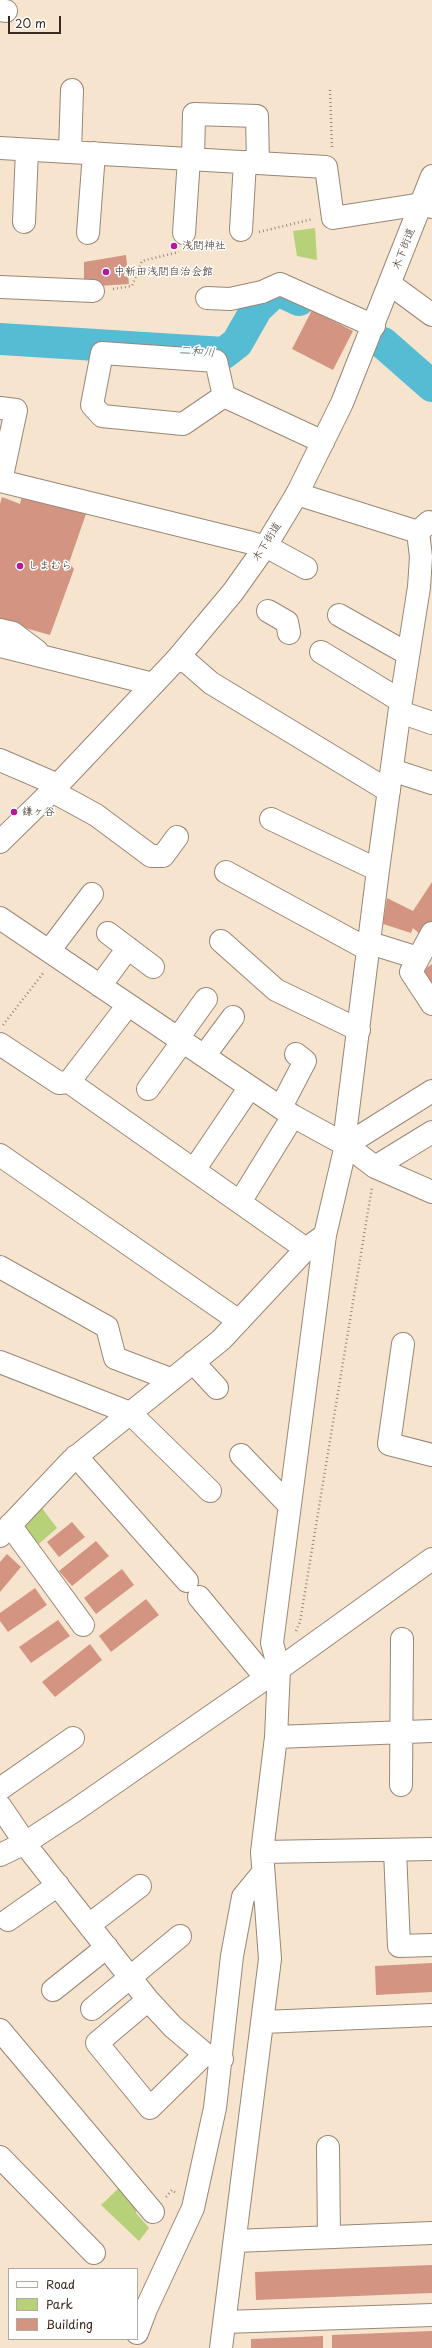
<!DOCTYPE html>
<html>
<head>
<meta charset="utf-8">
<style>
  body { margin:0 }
  #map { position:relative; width:432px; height:2348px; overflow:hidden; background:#f7e4ce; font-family:"Playpen Sans",sans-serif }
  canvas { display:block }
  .legend { position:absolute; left:8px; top:2268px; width:130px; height:72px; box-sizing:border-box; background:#fff; border:1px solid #b1aaa5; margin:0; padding:5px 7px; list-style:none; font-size:12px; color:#3b2a1e }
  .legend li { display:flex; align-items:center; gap:8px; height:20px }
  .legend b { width:20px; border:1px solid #b1aaa5 }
  .scale { position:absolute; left:8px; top:16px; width:53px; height:18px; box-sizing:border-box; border:2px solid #3b2a1e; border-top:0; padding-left:5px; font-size:12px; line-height:14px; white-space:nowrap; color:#3b2a1e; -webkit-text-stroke:3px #fff; paint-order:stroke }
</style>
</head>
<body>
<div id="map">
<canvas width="432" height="2348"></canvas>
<ul class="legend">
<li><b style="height:5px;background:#fff"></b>Road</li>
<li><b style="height:11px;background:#b6d178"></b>Park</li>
<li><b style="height:11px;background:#d39582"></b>Building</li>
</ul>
<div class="scale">20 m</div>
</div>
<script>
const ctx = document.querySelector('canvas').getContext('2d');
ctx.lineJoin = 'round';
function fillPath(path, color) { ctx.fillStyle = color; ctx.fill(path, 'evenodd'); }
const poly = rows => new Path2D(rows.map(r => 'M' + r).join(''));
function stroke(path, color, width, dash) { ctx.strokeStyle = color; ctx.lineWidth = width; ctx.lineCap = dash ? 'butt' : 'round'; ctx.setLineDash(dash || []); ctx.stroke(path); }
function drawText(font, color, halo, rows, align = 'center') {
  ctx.font = font + ' "Playpen Sans","Klee One",sans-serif'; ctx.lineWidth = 3; ctx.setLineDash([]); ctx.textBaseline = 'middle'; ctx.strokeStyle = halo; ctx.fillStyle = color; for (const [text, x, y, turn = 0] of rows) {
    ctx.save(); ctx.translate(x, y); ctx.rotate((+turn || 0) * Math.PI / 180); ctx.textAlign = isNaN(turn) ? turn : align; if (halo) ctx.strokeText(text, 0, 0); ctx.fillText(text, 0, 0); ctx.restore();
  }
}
const green = poly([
  [315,228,317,260,297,256,293,231],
  [38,1503,57,1528,34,1548,23,1525],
  [120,2187,136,2206,136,2213,149,2228,139,2241,101,2205]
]);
const river = poly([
  [0,339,224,353,237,343,257,308,273,293,282,292,299,300],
  [383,343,432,386]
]);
const building = poly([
  [126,255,129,284,84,287,84,262],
  [312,310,353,331,333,370,292,349],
  [23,492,87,511,69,563,74,569,50,635,0,621,0,504,2,497,20,504],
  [432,882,432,921,423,937,413,928,411,933,383,924,387,898,413,911],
  [432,964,432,989,421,972],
  [72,1522,85,1537,59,1557,47,1542],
  [96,1541,109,1556,72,1586,59,1571],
  [7,1554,21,1567,0,1592,0,1562],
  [122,1569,134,1585,96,1614,84,1598],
  [35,1588,47,1605,8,1632,0,1621,0,1613],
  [146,1599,159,1615,111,1652,99,1636],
  [58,1620,70,1636,31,1663,19,1647],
  [90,1644,102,1660,55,1697,42,1682],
  [432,1963,432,1992,376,1995,375,1966],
  [432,2265,432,2293,256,2300,255,2272],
  [432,2331,432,2348,332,2348,332,2335],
  [323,2336,323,2348,251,2348,251,2339]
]);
const path = poly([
  [330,90,332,148],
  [259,232,313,219],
  [199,247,225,240],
  [113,289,132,286,142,261,179,252],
  [3,1025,44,972],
  [296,1631,300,1622,372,1187],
  [166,2197,172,2190,177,2194]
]);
const minor = poly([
  [0,10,6,11],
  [0,148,326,167,333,218,422,204,432,207],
  [70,152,72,90],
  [193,159,194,114,257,116,258,163],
  [24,222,27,150],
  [241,230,245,162],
  [88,233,94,153],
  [184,233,189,159],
  [390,284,432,315],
  [0,287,93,291],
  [207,298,230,299,262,292,280,284,374,326],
  [224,396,183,424,102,416,92,405,102,353,216,361,224,396,323,442],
  [0,408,16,410,1,481],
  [0,481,252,543,273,550,306,568],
  [418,532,429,522,432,523],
  [268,611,287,622,289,633],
  [339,615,408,654],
  [0,630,13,633,37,651],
  [0,646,153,684],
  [321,652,401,701],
  [177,659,188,663,211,683,389,791],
  [400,712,432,723],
  [0,760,58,785],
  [392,770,432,783],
  [52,791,96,815,151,856,163,856,177,837],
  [271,819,378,870],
  [226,872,369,950],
  [0,918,293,1116,346,1145,375,1167,432,1192],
  [108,933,153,967],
  [432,933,411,972,432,1004],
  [221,941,276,990,359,1030],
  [370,943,418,958],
  [49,951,92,894],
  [100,986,128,948],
  [178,1038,206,999],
  [0,1044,59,1083,69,1082,128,1005],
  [204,1056,233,1017],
  [69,1082,306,1249],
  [148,1089,183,1041],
  [281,1107,305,1061,296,1054],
  [346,1145,432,1091],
  [0,1155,239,1321],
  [375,1167,432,1132],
  [194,1170,250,1087],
  [240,1202,293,1116],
  [0,1267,107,1327,115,1358,170,1379],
  [403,1344,389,1444,432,1455],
  [0,1362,130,1413,210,1491],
  [193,1362,217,1388],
  [241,1455,289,1505],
  [76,1456,187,1581],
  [10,1525,83,1625],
  [0,1536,72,1460,221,1340,306,1249,325,1235],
  [199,1597,266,1678],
  [276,1737,432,1731],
  [401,1785,402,1639],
  [0,1789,73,1738],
  [0,1806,32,1853,148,2000,173,2027,205,2054,222,2059],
  [395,1850,399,1946,432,1945],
  [262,1852,432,1849],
  [0,1855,25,1843,74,1811,279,1669,432,1559],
  [8,1920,58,1885],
  [89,1925,140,1886],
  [53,1990,107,1947],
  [148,2000,97,2043,150,2108,205,2054],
  [92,2009,180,1936],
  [263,2022,432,2015],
  [0,2030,153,2212],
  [328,2147,329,2237],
  [0,2157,94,2253],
  [235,2241,432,2233],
  [225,2322,432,2315],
  [137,2333,146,2309,193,2208,215,2108,232,1956,243,1897,262,1874],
  [221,2348,270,1959,262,1852,276,1737,279,1669,272,1643,325,1235,346,1145,346,1126,378,870,401,701,419,587,421,557,418,532,297,494]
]);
const major = poly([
  [0,842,52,791,177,659,233,592,265,547,297,494,342,403,432,176]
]);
const markers = [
  [174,246,4,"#b5179e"],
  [106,272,4,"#b5179e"],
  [20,566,4,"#b5179e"],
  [14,812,4,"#b5179e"]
];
const poiNames = [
  ["浅間神社",182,246],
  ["中新田浅間自治会館",114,272],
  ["しまむら",28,566],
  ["鎌ヶ谷",22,812]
];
const streetNames = [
  ["木下街道",404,249,-69],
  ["木下街道",267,542,-58]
];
const waterNames = [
  ["二和川",197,352,4]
];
fillPath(green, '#b6d178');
stroke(river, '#56bcd4', 32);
fillPath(building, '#d39582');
stroke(minor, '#998776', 24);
stroke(major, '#998776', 24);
stroke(path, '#998776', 2.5, [1, 3]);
stroke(minor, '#fff', 22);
stroke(major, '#fff', 22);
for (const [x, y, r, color] of markers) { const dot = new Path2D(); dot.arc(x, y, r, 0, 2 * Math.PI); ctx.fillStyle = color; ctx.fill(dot); stroke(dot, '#fff', 1.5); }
drawText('11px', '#3b2a1e', '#fff', poiNames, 'left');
drawText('11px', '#3b2a1e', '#fff', streetNames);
drawText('italic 12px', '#445d5e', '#fff', waterNames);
</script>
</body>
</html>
